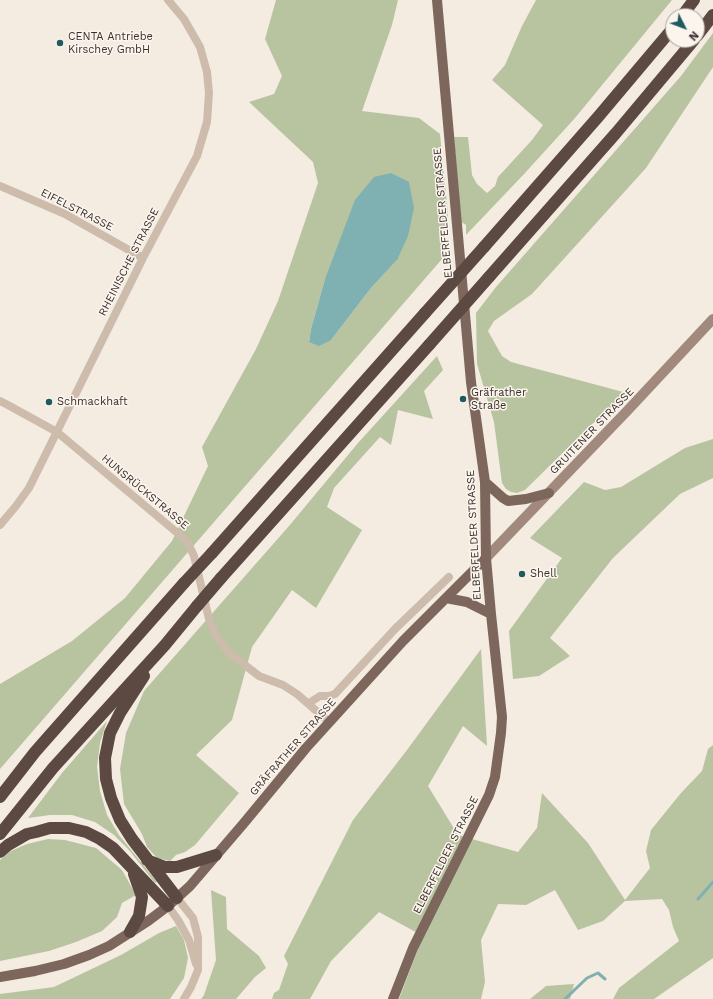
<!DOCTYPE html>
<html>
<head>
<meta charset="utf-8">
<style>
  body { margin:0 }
  #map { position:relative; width:713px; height:999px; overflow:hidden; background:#f4ebe1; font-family:"Work Sans",sans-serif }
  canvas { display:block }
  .north { position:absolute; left:665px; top:8px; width:40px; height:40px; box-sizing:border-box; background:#fbf5ee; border:1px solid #aea6a0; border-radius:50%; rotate:132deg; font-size:11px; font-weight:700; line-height:16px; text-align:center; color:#3b302b }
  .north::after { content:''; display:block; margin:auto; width:14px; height:18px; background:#1f5a5e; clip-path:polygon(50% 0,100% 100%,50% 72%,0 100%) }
</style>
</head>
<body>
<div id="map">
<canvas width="713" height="999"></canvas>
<div class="north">N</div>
</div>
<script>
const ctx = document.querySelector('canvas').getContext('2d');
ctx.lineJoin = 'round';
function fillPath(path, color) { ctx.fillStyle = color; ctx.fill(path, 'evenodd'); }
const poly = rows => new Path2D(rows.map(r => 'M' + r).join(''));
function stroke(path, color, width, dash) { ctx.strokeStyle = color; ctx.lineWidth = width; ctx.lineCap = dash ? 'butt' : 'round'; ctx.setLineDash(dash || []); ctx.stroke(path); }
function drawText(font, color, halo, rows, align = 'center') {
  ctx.font = font + ' "Work Sans",sans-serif'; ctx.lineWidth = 3; ctx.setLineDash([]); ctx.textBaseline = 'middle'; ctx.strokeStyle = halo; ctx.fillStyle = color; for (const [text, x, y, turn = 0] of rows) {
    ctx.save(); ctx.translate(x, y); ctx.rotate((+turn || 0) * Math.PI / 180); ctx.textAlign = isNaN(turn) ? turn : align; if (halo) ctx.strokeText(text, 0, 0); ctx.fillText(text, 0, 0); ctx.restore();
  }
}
const green = poly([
  [276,0,398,0,392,25,362,111,419,118,440,134,448,214,442,259,0,769,0,684,72,641,125,598,172,541,208,466,202,447,256,349,278,301,318,183,313,162,249,102,274,94,282,76,265,39],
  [397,260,371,288,331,340,309,342,311,329,325,279],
  [536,0,672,0,575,118,525,173,466,235,466,225,461,222,454,137,468,137,472,175,477,184,487,193,495,186,498,177,532,140,543,125,492,80,505,65,522,26],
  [713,33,713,67,646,168,532,294,494,321,488,331,502,356,511,362,627,393,590,426,525,490,517,493,511,492,506,489,502,483,494,422,477,364,476,313,496,287,681,76],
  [437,356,443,370,424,391,433,419,398,410,391,445,380,437,334,488,327,507,362,530,316,608,292,590,252,647,232,720,196,755,239,793,195,845,185,852,176,855,170,861,157,858,147,847,142,834,124,804,120,769,126,733,144,691,289,526,358,443],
  [713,439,713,478,680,494,613,558,550,638,570,656,539,676,513,679,509,631,562,558,530,538,584,482,605,490,621,487,685,448],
  [481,649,487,746,463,726,428,786,458,835,518,852,537,828,542,793,588,843,625,900,650,868,646,851,651,830,681,793,702,771,708,749,713,745,713,958,654,999,613,999,619,988,679,941,673,927,669,910,662,899,625,901,603,921,578,930,555,890,526,905,498,904,481,940,485,982,481,999,399,999,423,936,379,912,331,961,310,999,272,999,274,993,279,990,288,964,284,956,353,820,407,750],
  [107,721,100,743,97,767,100,791,107,815,119,835,157,882,155,883,129,850,114,835,95,822,72,815,50,815,28,818,62,773],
  [48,839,65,840,96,848,122,870,136,895,122,903,117,917,102,931,76,942,49,951,0,961,0,860,11,851,27,844],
  [211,890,226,897,227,929,259,956,266,968,255,977,236,999,201,999,204,995,216,960],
  [176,926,184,940,188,958,184,978,170,999,0,999,0,994,54,987,121,955,159,933],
  [574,984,570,999,530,999,546,986]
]);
const water = poly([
  [391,173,409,182,414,208,408,236,397,260,371,288,331,340,319,346,309,342,311,329,325,279,355,200,374,177]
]);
const stream = poly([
  [698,899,713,882],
  [565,999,587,978,598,973,605,979]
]);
const minor = poly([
  [0,186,65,214,143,258],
  [0,401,6,404,57,432,187,541,194,556,209,619,216,636,228,652,259,676,283,685,297,694,329,722],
  [0,525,16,506,29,488,143,258,197,156,207,122,209,93,207,72,200,47,184,19,168,0],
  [309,703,320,696,329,696,335,694,395,629,449,577],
  [177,898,193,918,198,937,198,970,191,987,184,999],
  [168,906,178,920,189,940,196,964]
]);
const secondary = poly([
  [486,558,628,410,713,319]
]);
const primary = poly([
  [485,482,503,498,508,501,526,499,549,493],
  [446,598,467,602,491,614],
  [0,977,35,971,64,964,89,955,109,946,148,921,168,906,190,886,244,823,306,748,403,641,486,558],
  [393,999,413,948,489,795,495,777,501,733,502,717,491,614,486,558,485,482,471,382,437,0]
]);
const motorway = poly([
  [682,16,694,0],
  [697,36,713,15],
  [484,247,598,117,673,28],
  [489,277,616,133,694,40],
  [212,553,425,313],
  [221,578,429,345],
  [144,676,120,713,110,733,105,758,106,779,111,798,120,820,132,839,177,898],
  [0,797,35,752,184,583],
  [0,834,53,768,165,645,197,606],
  [0,852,8,845,27,834,36,832,50,828,69,828,86,832,100,839,113,848,168,906],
  [147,860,165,867,177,867,216,855],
  [130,932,139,916,142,897,134,874]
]);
const motorwayBridge = poly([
  [425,313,484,247],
  [429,345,489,277],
  [184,583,212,553],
  [197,606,221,578]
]);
const markers = [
  [60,43,4,"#1f5a5e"],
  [463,399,4,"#1f5a5e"],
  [49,402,4,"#1f5a5e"],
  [522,574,4,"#1f5a5e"]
];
const poiNames = [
  ["CENTA Antriebe",68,37],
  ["Kirschey GmbH",68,50],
  ["Gräfrather",471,393],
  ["Straße",471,406],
  ["Schmackhaft",57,402],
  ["Shell",530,574]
];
const streetNames = [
  ["EIFELSTRASSE",77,210,27],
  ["ELBERFELDER STRASSE",443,213,-95],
  ["RHEINISCHE STRASSE",129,262,-63],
  ["GRUITENER STRASSE",592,431,-46],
  ["HUNSRÜCKSTRASSE",145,492,40],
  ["ELBERFELDER STRASSE",474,535,-93],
  ["GRÄFRATHER STRASSE",293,747,-49],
  ["ELBERFELDER STRASSE",446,855,-63]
];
fillPath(green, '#b8c4a0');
fillPath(water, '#7fb0b2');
stroke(stream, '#7fb0b2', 3);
stroke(minor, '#cdbbac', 8);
stroke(secondary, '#a18a7d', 10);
stroke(primary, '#7d675c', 10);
stroke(motorway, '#5c4a42', 12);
stroke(motorwayBridge, '#5c4a42', 12);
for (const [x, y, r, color] of markers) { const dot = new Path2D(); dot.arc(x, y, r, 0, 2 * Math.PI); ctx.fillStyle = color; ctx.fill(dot); stroke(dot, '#fbf5ee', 1.5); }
drawText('11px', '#3b302b', '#fbf5ee', poiNames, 'left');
drawText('11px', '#3b302b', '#fbf5ee', streetNames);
</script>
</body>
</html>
